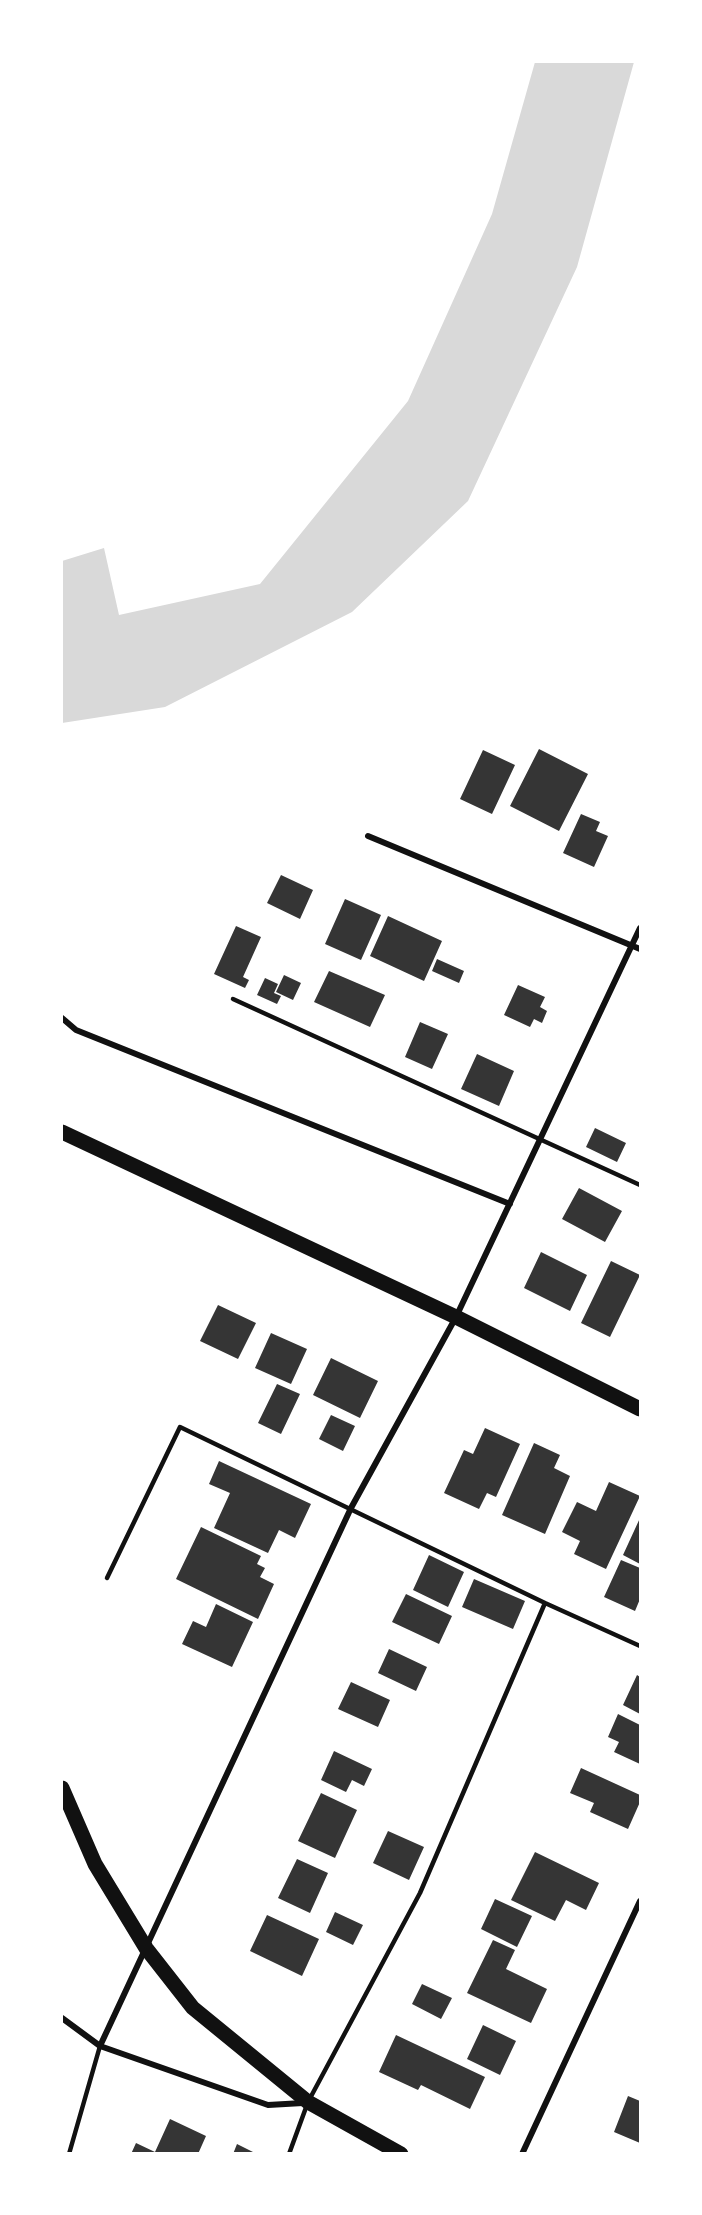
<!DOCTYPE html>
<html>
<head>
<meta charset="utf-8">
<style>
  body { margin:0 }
  #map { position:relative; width:702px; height:2215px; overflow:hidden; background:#fff; font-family:Arial,sans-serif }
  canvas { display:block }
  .frame { position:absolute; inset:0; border:63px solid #fff; pointer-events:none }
</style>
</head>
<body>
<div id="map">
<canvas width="702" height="2215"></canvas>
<div class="frame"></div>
</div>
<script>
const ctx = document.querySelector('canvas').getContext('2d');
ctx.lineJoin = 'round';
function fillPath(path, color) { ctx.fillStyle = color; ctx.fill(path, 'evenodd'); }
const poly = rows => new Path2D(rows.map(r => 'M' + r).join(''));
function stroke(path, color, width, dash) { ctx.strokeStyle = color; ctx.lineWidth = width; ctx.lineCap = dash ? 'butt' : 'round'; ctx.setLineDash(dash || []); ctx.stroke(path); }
const water = poly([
  [535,62,634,62,577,267,468,501,352,612,165,707,62,723,62,561,104,548,119,615,260,584,408,401,492,214]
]);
const building = poly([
  [539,749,588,774,559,831,510,806],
  [483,750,515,765,492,814,460,799],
  [581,814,600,822,596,831,608,836,594,867,563,853],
  [281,875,313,890,300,919,267,903],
  [345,899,381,915,361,960,325,944],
  [388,916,442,941,424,981,370,956],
  [236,926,261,937,243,977,249,980,245,988,214,974],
  [437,959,464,971,459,983,432,971],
  [329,971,385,995,370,1027,314,1002],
  [284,975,301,983,293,1000,276,992],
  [265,978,278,984,274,993,281,996,277,1004,257,995],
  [518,985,545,997,540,1007,547,1011,542,1023,534,1019,530,1027,504,1015],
  [420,1022,448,1034,432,1069,405,1057],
  [477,1054,514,1071,499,1106,461,1089],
  [595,1128,626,1143,617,1162,586,1147],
  [579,1188,622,1211,605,1242,562,1219],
  [541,1252,587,1275,570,1311,524,1288],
  [611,1261,640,1275,610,1337,581,1323],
  [218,1305,256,1323,238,1359,200,1341],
  [271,1333,307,1349,291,1384,255,1368],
  [331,1358,378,1381,360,1418,313,1395],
  [277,1384,300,1394,281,1434,258,1423],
  [331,1415,355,1426,343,1451,319,1439],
  [485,1428,520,1444,496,1497,487,1493,479,1509,444,1493,464,1450,473,1454],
  [534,1443,560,1455,554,1468,570,1476,545,1534,502,1515],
  [219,1461,311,1504,295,1538,279,1530,268,1553,214,1528,230,1493,209,1484],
  [609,1482,640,1496,606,1569,574,1554,580,1541,562,1532,577,1502,596,1511],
  [640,1518,640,1564,623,1555],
  [201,1527,261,1556,257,1564,265,1568,260,1577,274,1584,258,1619,176,1579],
  [429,1555,464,1572,448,1607,413,1590],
  [621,1560,640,1568,640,1599,635,1611,604,1597],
  [474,1579,525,1601,513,1629,462,1607],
  [406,1594,452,1616,439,1644,392,1622],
  [216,1604,253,1622,232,1667,182,1644,193,1621,206,1627],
  [389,1649,427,1667,416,1691,378,1673],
  [637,1675,640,1677,640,1714,623,1705],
  [351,1682,390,1700,378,1727,338,1709],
  [618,1714,640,1725,640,1764,614,1752,619,1742,608,1737],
  [334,1751,372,1769,364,1786,352,1780,346,1792,321,1780],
  [581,1768,640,1795,640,1802,628,1829,590,1812,594,1803,570,1793],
  [321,1793,357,1810,335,1858,298,1841],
  [388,1831,424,1847,409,1880,373,1863],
  [535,1852,599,1883,586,1910,566,1900,555,1921,511,1900],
  [297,1859,328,1873,310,1913,278,1898],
  [495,1899,532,1916,517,1947,481,1929],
  [335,1912,363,1925,353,1945,326,1932],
  [267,1915,319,1939,302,1976,250,1951],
  [493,1940,515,1950,506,1969,547,1989,531,2023,467,1993],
  [422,1984,452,1998,441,2019,412,2004],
  [483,2025,516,2041,500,2075,467,2059],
  [396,2035,485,2077,470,2109,421,2085,418,2090,379,2072],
  [628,2096,640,2101,640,2143,614,2132],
  [170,2119,206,2136,198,2154,131,2154,136,2143,155,2152],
  [237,2144,257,2154,233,2154]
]);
const service = poly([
  [233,999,640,1185],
  [107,1578,180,1427,545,1603,640,1646],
  [69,2154,100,2046],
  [289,2154,308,2102,420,1893,545,1603]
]);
const minor = poly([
  [368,836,640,949],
  [62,1018,76,1030,510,1204],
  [62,2018,100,2046,268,2105,303,2103],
  [100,2046,351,1508,456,1317,640,928],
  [522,2154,640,1901]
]);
const primary = poly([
  [62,1132,456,1317,640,1409],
  [62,1788,95,1864,146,1948,193,2008,308,2102,401,2154]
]);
fillPath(water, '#d9d9d9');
fillPath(building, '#353535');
stroke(service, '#111', 4.5);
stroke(minor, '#111', 6);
stroke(primary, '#111', 15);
</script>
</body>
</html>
